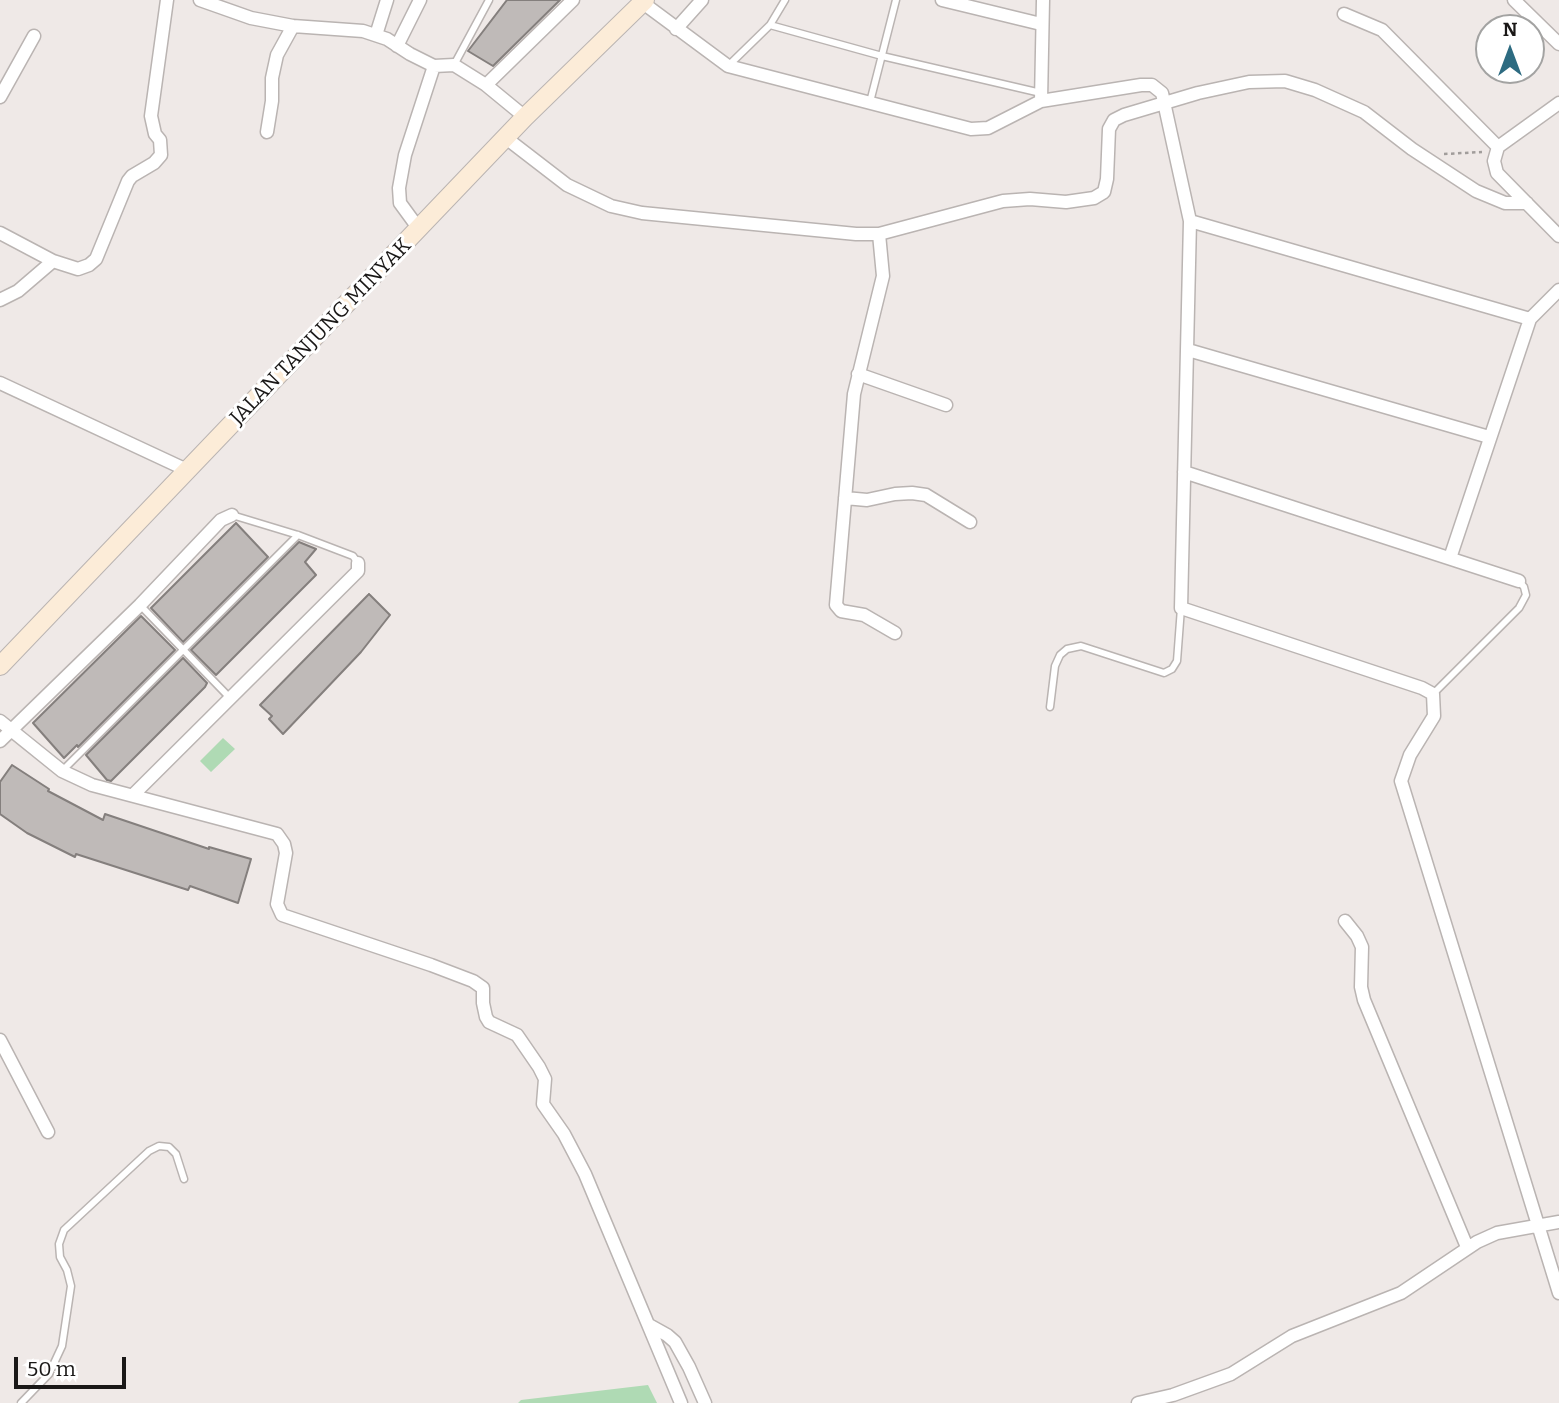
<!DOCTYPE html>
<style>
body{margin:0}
#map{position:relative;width:1559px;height:1403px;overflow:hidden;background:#efe9e7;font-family:Bitter,serif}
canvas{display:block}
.north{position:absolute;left:1475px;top:14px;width:70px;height:70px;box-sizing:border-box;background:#fff;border:2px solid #a3a3a2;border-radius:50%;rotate:0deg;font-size:19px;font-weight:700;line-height:28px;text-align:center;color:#1a1817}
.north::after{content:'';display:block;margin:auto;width:24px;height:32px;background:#2d6b81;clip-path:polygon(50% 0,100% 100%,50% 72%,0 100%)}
.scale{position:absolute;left:14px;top:1357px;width:112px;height:32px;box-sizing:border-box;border:4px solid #1a1817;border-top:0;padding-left:9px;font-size:21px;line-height:24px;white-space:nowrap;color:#1a1817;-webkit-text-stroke:5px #fff;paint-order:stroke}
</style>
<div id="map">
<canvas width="1559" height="1403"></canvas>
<div class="north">N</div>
<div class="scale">50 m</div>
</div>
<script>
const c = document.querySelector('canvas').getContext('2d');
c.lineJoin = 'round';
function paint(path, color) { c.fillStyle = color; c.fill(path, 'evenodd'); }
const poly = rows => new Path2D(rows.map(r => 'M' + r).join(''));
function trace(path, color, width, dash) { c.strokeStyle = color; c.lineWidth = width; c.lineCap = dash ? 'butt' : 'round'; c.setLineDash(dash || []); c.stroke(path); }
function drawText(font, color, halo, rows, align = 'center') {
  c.font = font + ' Bitter,serif'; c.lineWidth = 6; c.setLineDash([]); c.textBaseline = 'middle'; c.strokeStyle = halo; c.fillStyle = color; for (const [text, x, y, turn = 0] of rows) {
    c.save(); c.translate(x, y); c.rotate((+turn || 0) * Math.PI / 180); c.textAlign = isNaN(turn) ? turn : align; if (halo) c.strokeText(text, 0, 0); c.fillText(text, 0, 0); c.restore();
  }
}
const green = poly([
 [223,738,235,749,211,772,200,761],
 [648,1385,657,1403,518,1403,521,1400]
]);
const building = poly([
 [507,0,560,0,493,66,468,51,507,0],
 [236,523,268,557,183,642,151,608,236,523],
 [299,542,316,549,305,562,316,575,216,675,191,650,299,542],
 [369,594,390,615,361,652,283,734,269,719,272,716,260,705,369,594],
 [141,616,175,650,78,747,77,745,64,758,33,723,141,616],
 [183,658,207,683,205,687,111,781,107,780,86,755,183,658],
 [12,765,49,789,48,791,103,820,105,814,209,849,209,847,251,859,238,903,190,886,188,890,76,854,75,857,27,833,0,814,0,782,12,765]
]);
const path = poly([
 [1444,154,1482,152]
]);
const service = poly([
 [770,25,882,56,1041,93],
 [454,65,489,0],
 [728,66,770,25,785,0],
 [870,102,896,0],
 [232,515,298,535,353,556,358,563],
 [140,605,231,699],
 [1433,694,1519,608,1526,595,1524,587,1519,581],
 [1050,707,1055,666,1060,655,1067,649,1081,646,1164,673,1172,669,1177,661,1181,608],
 [62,771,298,535],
 [21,1403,49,1374,62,1346,71,1286,67,1270,60,1257,59,1244,64,1230,149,1151,159,1146,169,1147,176,1154,184,1179]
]);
const minor = poly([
 [200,0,251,18,293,26,363,31,387,39,410,54,434,66,454,65,486,85,525,117],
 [942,0,1041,24],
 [1514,0,1559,44],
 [643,3,728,66,971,129,988,128,1041,101,1141,85,1152,85,1162,93,1190,221,1181,608,1422,688,1433,694,1434,716,1410,755,1401,781,1559,1293],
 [1344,14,1382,30,1498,147],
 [676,29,702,0],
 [376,35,387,0],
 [397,46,420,0],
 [486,85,573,0],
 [0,97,34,36],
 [1041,101,1043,0],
 [1559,103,1498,147,1494,161,1497,173,1559,236],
 [267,132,272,101,272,78,277,55,293,26],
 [506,138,567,185,611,206,642,213,856,234,879,234,1003,201,1030,199,1066,202,1094,198,1104,192,1107,179,1109,129,1114,120,1124,115,1198,93,1249,82,1285,81,1315,90,1364,112,1412,149,1476,191,1505,203,1527,203],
 [1190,221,1530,319],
 [419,229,400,203,399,188,405,155,434,66],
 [0,233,53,261,78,269,89,265,96,259,128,181,132,176,154,163,161,155,160,140,155,134,151,116,167,0],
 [879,234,883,276,854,394,836,605,841,611,864,615,895,633],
 [0,300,18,291,53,261],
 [1188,350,1489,437],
 [858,374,946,405],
 [0,383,189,471],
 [1184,472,1519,581],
 [845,498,867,500,895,494,912,493,926,495,970,522],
 [1450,558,1530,319,1559,290],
 [0,721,62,771,92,785,277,834,284,844,286,853,277,904,282,915,431,965,473,981,483,988,483,1003,486,1017,489,1022,517,1035,539,1067,545,1079,543,1104,564,1134,585,1174,681,1403],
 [0,741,140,605,221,520,232,515],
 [133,795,358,571,358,563],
 [1345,921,1357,936,1362,947,1361,987,1364,1000,1467,1247],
 [0,1040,48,1132],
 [649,1325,667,1335,675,1342,689,1367,705,1403],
 [1138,1403,1173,1395,1231,1374,1292,1336,1401,1293,1477,1242,1497,1233,1559,1222]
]);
const secondary = poly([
 [0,666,525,117,645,0]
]);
const streetNames = [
 ["JALAN TANJUNG MINYAK",321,332,-46]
];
paint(green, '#afdab4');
paint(building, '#bfbab8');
trace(building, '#847f7d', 2);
trace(service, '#bab4b2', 9);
trace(minor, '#bab4b2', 15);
trace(secondary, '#bab4b2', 20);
trace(path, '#a19d9b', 2.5, [3.5, 3.5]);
trace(service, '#fff', 6);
trace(minor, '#fff', 12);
trace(secondary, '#fcecd8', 18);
drawText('21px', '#1a1817', '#fff', streetNames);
</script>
